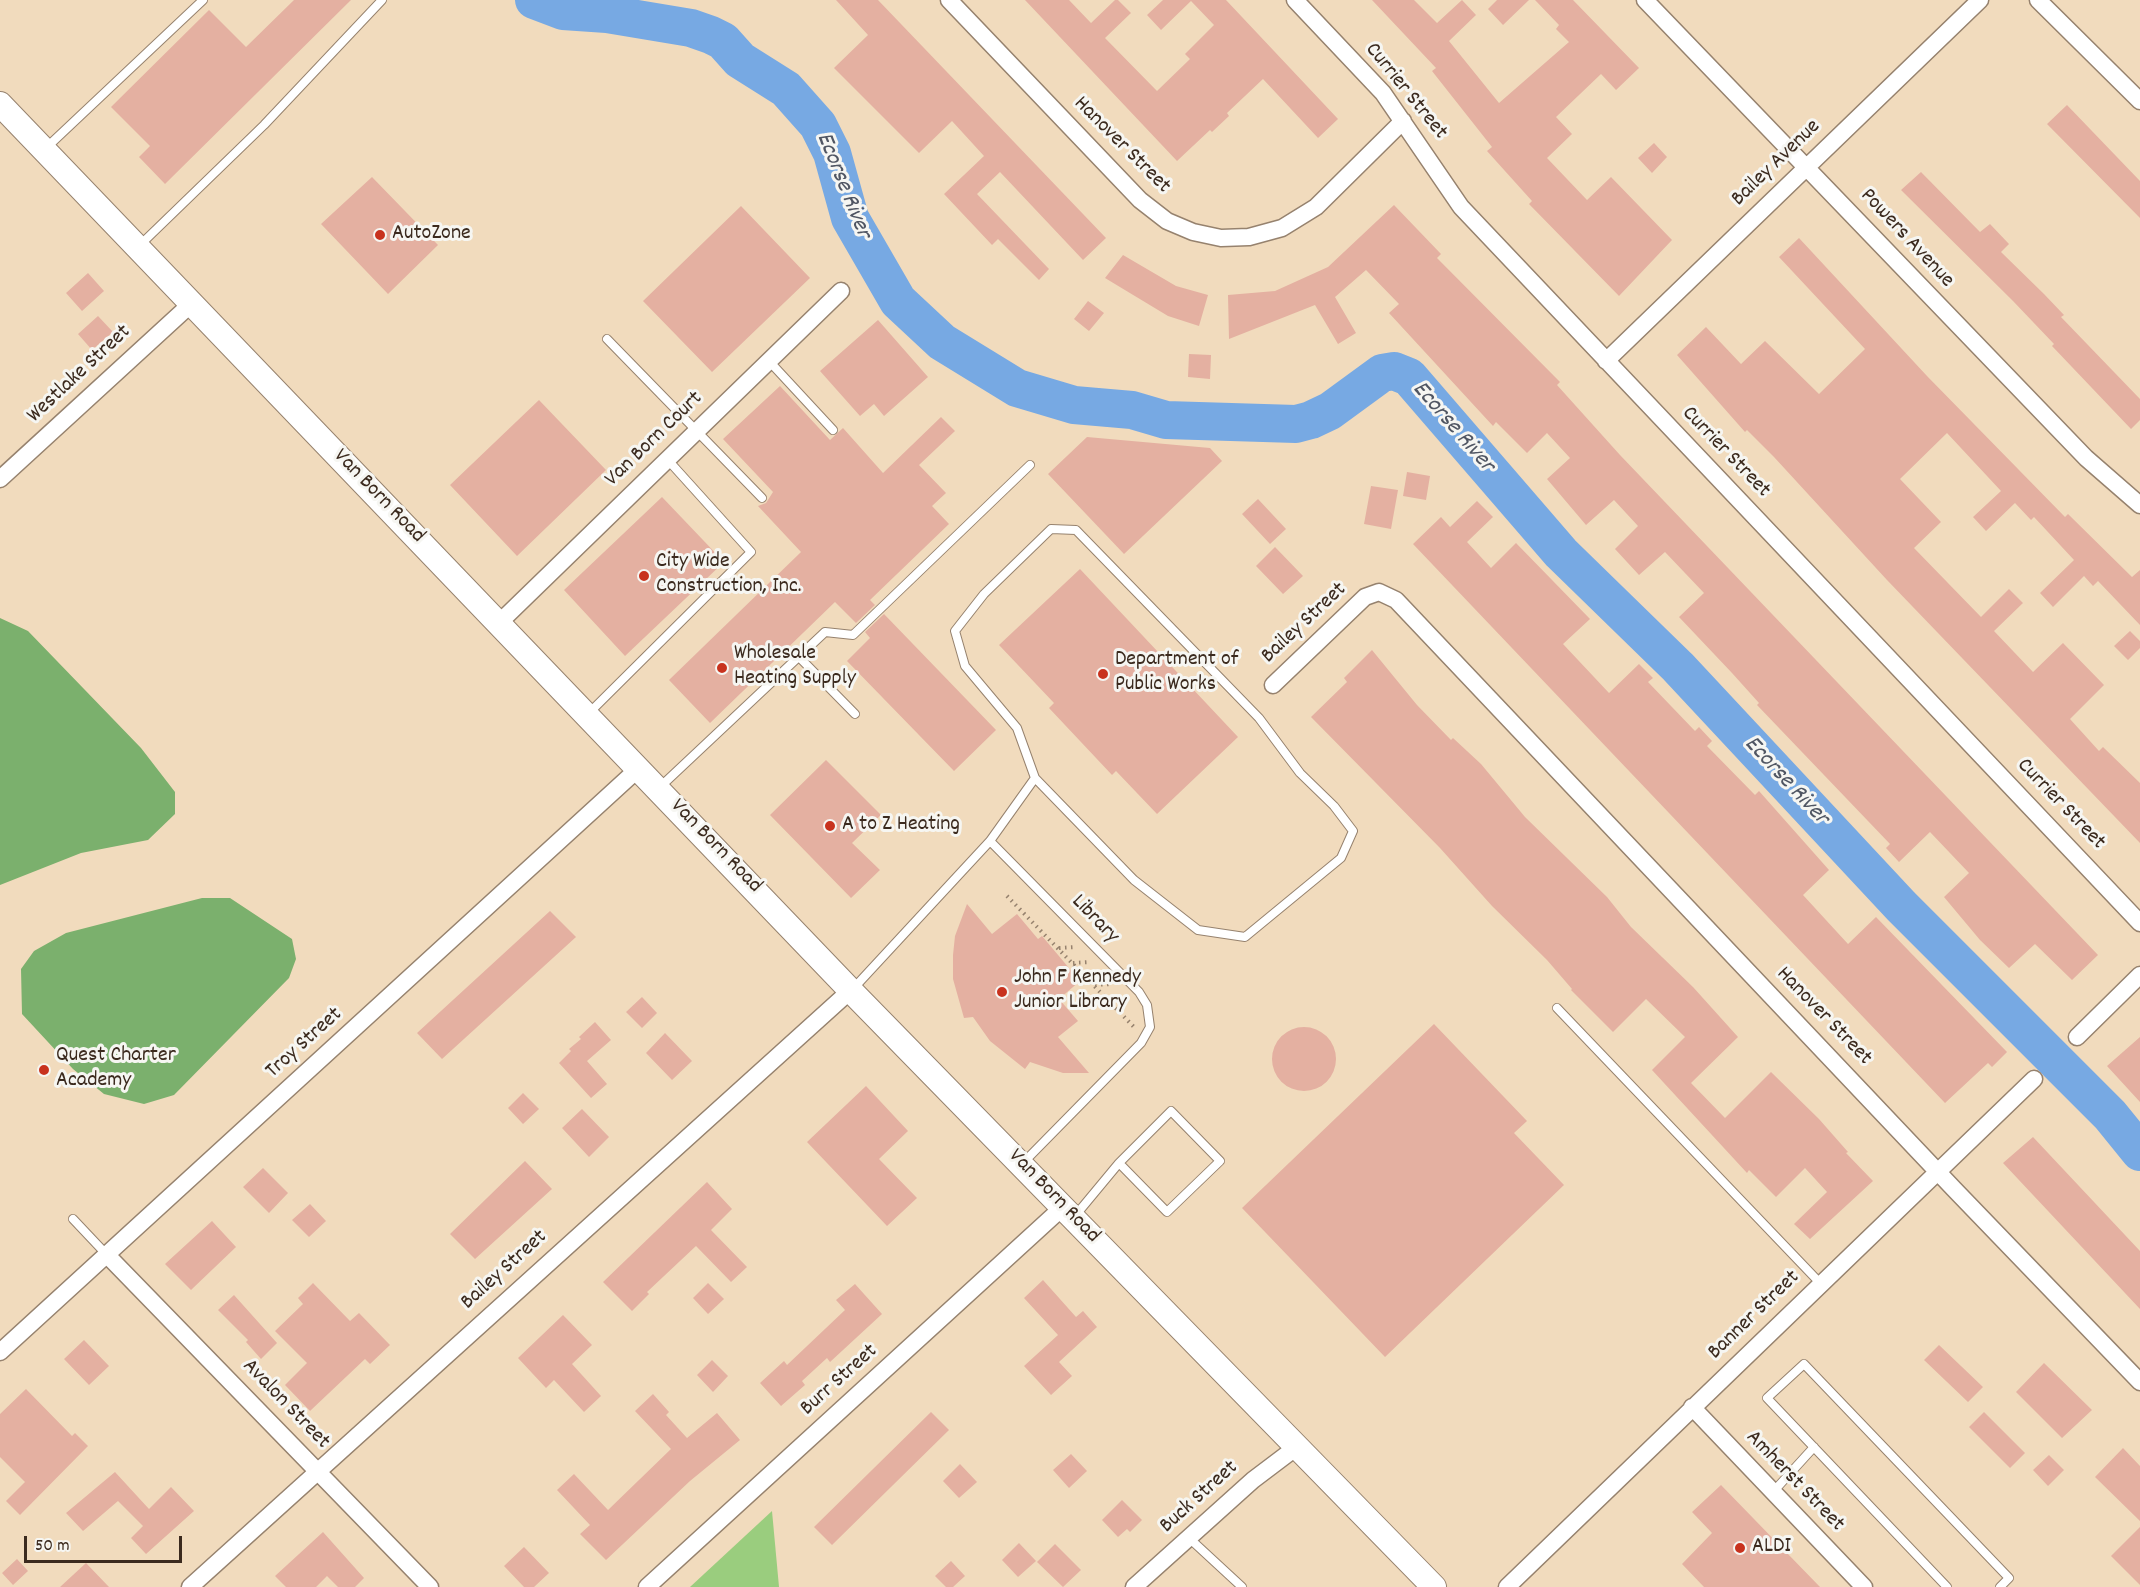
<!DOCTYPE html>
<style>
body{margin:0}
#map{position:relative;width:2140px;height:1587px;overflow:hidden;background:#f1dbbd;font-family:Dekko,sans-serif}
canvas{display:block}
.scale{position:absolute;left:24px;top:1536px;width:158px;height:27px;box-sizing:border-box;border:3px solid #3b2a1e;border-top:0;padding-left:8px;font-size:18px;line-height:21px;white-space:nowrap;color:#3b2a1e;-webkit-text-stroke:4px #f6f6f2;paint-order:stroke}
</style>
<div id="map">
<canvas width="2140" height="1587"></canvas>
<div class="scale">50 m</div>
</div>
<script>
const c = document.querySelector('canvas').getContext('2d');
c.lineJoin = 'round';
function paint(path, color) { c.fillStyle = color; c.fill(path, 'evenodd'); }
const poly = rows => new Path2D(rows.map(r => 'M' + r).join(''));
function trace(path, color, width, dash) { c.strokeStyle = color; c.lineWidth = width; c.lineCap = dash ? 'butt' : 'round'; c.setLineDash(dash || []); c.stroke(path); }
function drawText(font, color, halo, rows, align = 'center') {
  c.font = font + ' Dekko,sans-serif'; c.lineWidth = 6; c.setLineDash([]); c.textBaseline = 'middle'; c.strokeStyle = halo; c.fillStyle = color; for (const [text, x, y, turn = 0] of rows) {
    c.save(); c.translate(x, y); c.rotate((+turn || 0) * Math.PI / 180); c.textAlign = isNaN(turn) ? turn : align; if (halo) c.strokeText(text, 0, 0); c.fillText(text, 0, 0); c.restore();
  }
}
const green = poly([
 [772,1511,779,1587,690,1587]
]);
const forest = poly([
 [0,618,28,631,141,748,175,792,175,814,148,840,81,853,0,885],
 [202,898,230,898,292,939,296,959,289,978,174,1095,144,1104,104,1094,73,1069,22,1014,21,969,34,951,66,933]
]);
const river = poly([
 [534,0,563,11,607,14,691,28,711,35,723,41,740,60,786,89,818,125,832,153,850,218,898,301,942,342,1017,388,1074,405,1132,410,1166,420,1296,424,1311,420,1330,411,1382,373,1394,371,1409,377,1561,553,1678,667,1901,906,2110,1115,2140,1152]
]);
const building = poly([
 [294,0,351,0,165,184,139,157,150,146,111,107,209,10,246,47],
 [836,0,878,0,1106,238,1083,260,1000,172,977,194,1049,269,1039,280,998,239,992,245,944,194,984,156,952,121,919,153,834,68,868,35],
 [1025,0,1069,0,1091,23,1115,0,1118,0,1131,13,1105,38,1157,91,1190,59,1185,54,1214,25,1191,1,1161,30,1147,15,1163,0,1226,0,1338,119,1318,138,1263,79,1227,113,1229,116,1212,132,1210,130,1177,161],
 [1372,0,1414,0,1437,23,1462,0,1476,15,1449,41,1499,103,1569,42,1556,29,1559,25,1535,0,1573,0,1639,68,1616,90,1601,74,1556,117,1572,134,1547,158,1587,200,1611,177,1672,240,1619,296,1529,204,1532,201,1487,151,1492,147,1432,71,1436,68],
 [1497,0,1529,0,1503,25,1488,9],
 [2067,105,2140,181,2140,218,2047,124],
 [1654,143,1667,157,1652,173,1638,158],
 [1921,172,1980,232,1990,224,2009,244,2001,252,2044,294,2064,315,2061,317,2140,399,2140,420,2131,429,2052,346,2054,344,2013,301,1901,190],
 [372,177,438,245,388,294,321,224],
 [1394,205,1441,254,1437,258,1560,382,1557,385,1620,455,2098,955,2072,980,2035,944,2009,968,1980,940,1944,897,1969,873,1930,832,1899,862,1886,848,1890,844,1757,705,1759,703,1732,673,1679,617,1704,593,1665,552,1639,575,1615,549,1638,526,1614,500,1586,525,1547,479,1570,458,1547,433,1527,453,1496,422,1493,426,1389,313,1399,304,1366,270,1335,297,1356,333,1338,344,1315,305,1229,339,1228,295,1275,291,1328,267],
 [741,206,810,278,712,372,643,301],
 [1799,238,1927,376,2065,517,2068,514,2132,577,2140,570,2140,625,2098,581,2093,586,2084,576,2053,607,2040,593,2074,560,2034,517,2031,520,2015,503,1986,531,1973,517,2001,491,1947,433,1900,479,1941,522,1914,548,1981,617,2009,589,2023,603,1994,631,2033,672,2063,643,2104,685,2070,719,2099,751,2103,747,2140,783,2140,843,1887,580,1774,457,1747,430,1745,432,1677,355,1706,327,1741,364,1765,341,1819,394,1865,349,1779,257],
 [1123,255,1176,286,1208,295,1199,326,1168,316,1105,278],
 [88,273,104,291,82,311,66,293],
 [1088,301,1104,313,1089,331,1074,319],
 [98,316,113,332,92,350,78,334],
 [878,320,928,377,884,416,874,404,860,416,820,371],
 [1189,354,1211,355,1210,379,1188,377],
 [780,386,830,440,843,428,883,473,941,417,955,431,919,465,946,493,932,506,949,524,870,600,875,605,856,623,835,602,710,723,669,680,801,552,758,506,766,503,773,492,723,439],
 [539,400,606,470,517,556,450,485],
 [1087,437,1210,448,1222,461,1124,554,1048,474],
 [1407,472,1430,476,1426,500,1403,496],
 [1371,486,1398,490,1391,529,1364,524],
 [662,497,724,562,625,656,564,590],
 [1258,499,1286,529,1270,544,1242,514],
 [1477,501,1493,517,1467,542,1491,568,1516,543,1590,619,1563,644,1609,693,1639,664,1653,678,1648,682,1695,731,1699,727,1712,741,1707,746,1755,795,1759,791,1829,870,1803,895,1848,944,1876,917,2007,1052,1992,1067,1988,1063,1945,1103,1413,544,1441,517,1450,527],
 [1275,547,1303,576,1283,594,1256,566],
 [1080,569,1238,737,1157,814,1116,771,1112,775,1049,708,1054,703,999,645],
 [884,614,996,730,954,771,847,661,870,638,865,632],
 [2130,631,2140,641,2140,648,2128,660,2114,646],
 [1372,650,1417,705,1451,740,1453,738,1481,764,1525,817,1607,897,1631,927,1693,987,1738,1037,1691,1083,1725,1118,1771,1072,1819,1119,1848,1152,1846,1153,1873,1181,1810,1239,1794,1224,1827,1192,1805,1168,1776,1197,1749,1170,1747,1173,1652,1070,1685,1037,1646,999,1613,1032,1571,990,1572,989,1547,960,1492,906,1440,848,1311,717,1347,682,1344,678],
 [826,760,881,815,852,843,880,870,851,898,770,815],
 [967,904,992,934,1017,914,1038,939,1042,936,1080,981,1059,999,1078,1021,1058,1037,1089,1073,1063,1073,1030,1062,1025,1069,990,1041,973,1017,964,1018,953,979,953,955,955,936],
 [550,911,576,937,442,1059,417,1033],
 [642,997,657,1013,642,1028,626,1012],
 [595,1022,611,1040,587,1061,607,1084,591,1098,559,1063,571,1051,569,1049,581,1039,579,1037],
 [1434,1024,1527,1121,1514,1133,1564,1185,1385,1357,1242,1208],
 '1272 1059a32 32 0 1 1 64 0a32 32 0 1 1-64 0Z',
 [665,1033,692,1061,672,1080,646,1053],
 [2140,1037,2140,1102,2107,1066],
 [866,1086,908,1131,879,1159,917,1198,887,1226,807,1142],
 [523,1093,539,1109,523,1124,508,1108],
 [582,1109,609,1137,589,1157,562,1128],
 [2033,1137,2140,1251,2140,1309,2003,1163],
 [525,1161,552,1189,475,1259,450,1234],
 [263,1168,288,1193,269,1213,243,1187],
 [707,1182,732,1209,711,1230,747,1267,731,1282,696,1246,647,1292,649,1294,632,1311,603,1282],
 [310,1204,326,1221,309,1237,292,1220],
 [212,1221,236,1247,191,1290,165,1264],
 [1043,1280,1076,1317,1083,1311,1097,1327,1059,1362,1072,1376,1051,1395,1024,1366,1058,1335,1024,1298],
 [313,1283,350,1321,359,1313,390,1345,370,1364,365,1359,310,1411,285,1385,307,1363,275,1331,303,1304,298,1298],
 [708,1283,724,1299,708,1314,693,1298],
 [855,1284,882,1314,830,1362,827,1358,802,1381,805,1385,781,1406,760,1383,784,1361,787,1365,845,1310,836,1300],
 [234,1295,277,1343,261,1359,246,1342,248,1340,218,1310],
 [563,1315,592,1345,572,1364,601,1396,584,1412,554,1380,546,1388,518,1358],
 [84,1340,109,1366,89,1385,64,1359],
 [1939,1345,1983,1387,1968,1402,1924,1360],
 [712,1360,728,1376,713,1392,697,1375],
 [2044,1363,2092,1410,2062,1438,2016,1392],
 [26,1389,72,1436,75,1433,88,1446,20,1515,6,1501,25,1482,0,1457,0,1414],
 [653,1394,669,1412,666,1415,687,1438,717,1413,740,1440,690,1481,606,1560,580,1534,590,1525,557,1490,574,1474,608,1510,671,1449,635,1411],
 [931,1412,949,1430,832,1545,814,1527],
 [1984,1412,2025,1453,2010,1468,1969,1427],
 [2123,1448,2140,1466,2140,1521,2095,1477],
 [1071,1454,1087,1471,1069,1488,1053,1470],
 [2049,1455,2064,1470,2048,1486,2033,1470],
 [960,1464,977,1482,959,1498,943,1481],
 [115,1472,149,1509,171,1487,194,1511,146,1554,131,1538,143,1526,118,1501,83,1531,66,1513],
 [1721,1485,1820,1587,1704,1587,1682,1564,1712,1533,1692,1512],
 [1122,1500,1142,1520,1130,1532,1127,1529,1118,1537,1102,1520],
 [2140,1527,2140,1585,2111,1556],
 [323,1532,364,1578,355,1587,338,1587,327,1576,316,1587,286,1587,275,1576],
 [1019,1543,1036,1561,1018,1577,1002,1560],
 [1055,1544,1081,1570,1063,1587,1037,1562],
 [524,1547,549,1573,534,1587,524,1587,504,1566],
 [17,1559,28,1571,13,1585,2,1573],
 [951,1561,965,1576,953,1587,946,1587,935,1576],
 [86,1563,109,1587,60,1587]
]);
const path = poly([
 [1007,896,1134,1027],
 [1059,948,1075,947],
 [1073,963,1089,962],
 [1095,985,1111,984]
]);
const lane = poly([
 [46,148,203,0],
 [139,246,264,125,382,0],
 [607,339,762,498],
 [769,361,833,430],
 [798,656,855,714],
 [589,713,751,552,667,459],
 [659,788,825,632,853,635,1030,465],
 [990,841,1139,992,1147,1005,1150,1027,1141,1043,1022,1164],
 [852,990,990,841,1035,778,1017,728,965,666,955,631,984,594,1051,529,1076,530,1259,718,1300,773,1334,806,1353,831,1341,858,1245,937,1198,930,1134,880,1035,778],
 [1557,1008,1821,1284],
 [1075,1216,1119,1163,1171,1111,1220,1161,1167,1212,1119,1163],
 [73,1219,107,1255],
 [1773,1492,1814,1447],
 [1189,1538,1242,1587],
 [1947,1587,1767,1398,1804,1364,2009,1578,2000,1587]
]);
const street = poly([
 [949,0,1140,200,1167,221,1193,232,1221,238,1249,237,1282,228,1316,207,1403,121],
 [1295,0,1383,93,1461,207,2140,923],
 [1645,0,2086,458,2140,505],
 [2038,0,2140,101],
 [1606,361,1980,0],
 [0,479,191,304],
 [500,622,841,291],
 [1273,685,1365,597,1379,592,1396,600,1954,1189,2140,1382],
 [2077,1037,2140,975],
 [107,1255,430,1587],
 [0,1352,639,768],
 [1692,1407,1864,1587],
 [190,1587,851,990],
 [647,1587,1063,1207],
 [1134,1587,1253,1480,1298,1446],
 [1507,1587,2034,1079]
]);
const secondary = poly([
 [0,104,854,994,1434,1587]
]);
const markers = [
 [380,235,6,"#c8321e"],
 [644,576,6,"#c8321e"],
 [722,668,6,"#c8321e"],
 [1103,674,6,"#c8321e"],
 [830,826,6,"#c8321e"],
 [1002,992,6,"#c8321e"],
 [44,1070,6,"#c8321e"],
 [1740,1548,6,"#c8321e"]
];
const streetNames = [
 ["Currier Street",1405,92,51],
 ["Hanover Street",1121,146,45],
 ["Bailey Avenue",1777,164,-44],
 ["Powers Avenue",1906,239,47],
 ["Westlake Street",80,375,-43],
 ["Van Born Court",655,440,-44],
 ["Currier Street",1725,453,46],
 ["Van Born Road",378,497,46],
 ["Bailey Street",1305,624,-43],
 ["Currier Street",2060,805,46],
 ["Van Born Road",715,847,46],
 ["Library",1094,920,46],
 ["Hanover Street",1823,1017,46],
 ["Troy Street",305,1044,-42],
 ["Van Born Road",1053,1197,46],
 ["Bailey Street",505,1271,-42],
 ["Banner Street",1755,1316,-44],
 ["Burr Street",840,1381,-42],
 ["Avalon Street",285,1405,46],
 ["Amherst Street",1794,1482,46],
 ["Buck Street",1200,1498,-42]
];
const poiNames = [
 ["AutoZone",392,235],
 ["City Wide",656,563],
 ["Construction, Inc.",656,588],
 ["Wholesale",734,655],
 ["Heating Supply",734,680],
 ["Department of",1115,661],
 ["Public Works",1115,686],
 ["A to Z Heating",842,826],
 ["John F Kennedy",1014,979],
 ["Junior Library",1014,1004],
 ["Quest Charter",56,1057],
 ["Academy",56,1082],
 ["ALDI",1752,1548]
];
const waterNames = [
 ["Ecorse River",842,186,68],
 ["Ecorse River",1452,428,49],
 ["Ecorse River",1785,782,47]
];
paint(green, '#9acd7e');
paint(forest, '#7bb06d');
trace(river, '#77a9e3', 38);
paint(building, '#e4b0a1');
trace(lane, '#96826e', 10);
trace(street, '#96826e', 19);
trace(secondary, '#96826e', 26);
trace(path, '#96826e', 4, [1.5, 4.5]);
trace(lane, '#fff', 8);
trace(street, '#fff', 16);
trace(secondary, '#fff', 24);
for (const [x, y, r, color] of markers) { const dot = new Path2D(); dot.arc(x, y, r, 0, 2 * Math.PI); c.fillStyle = color; c.fill(dot); trace(dot, '#f6f6f2', 2); }
drawText('22px', '#3b2a1e', '#f6f6f2', streetNames);
drawText('22px', '#3b2a1e', '#f6f6f2', poiNames, 'left');
drawText('italic 24px', '#505663', '#f6f6f2', waterNames);
</script>
